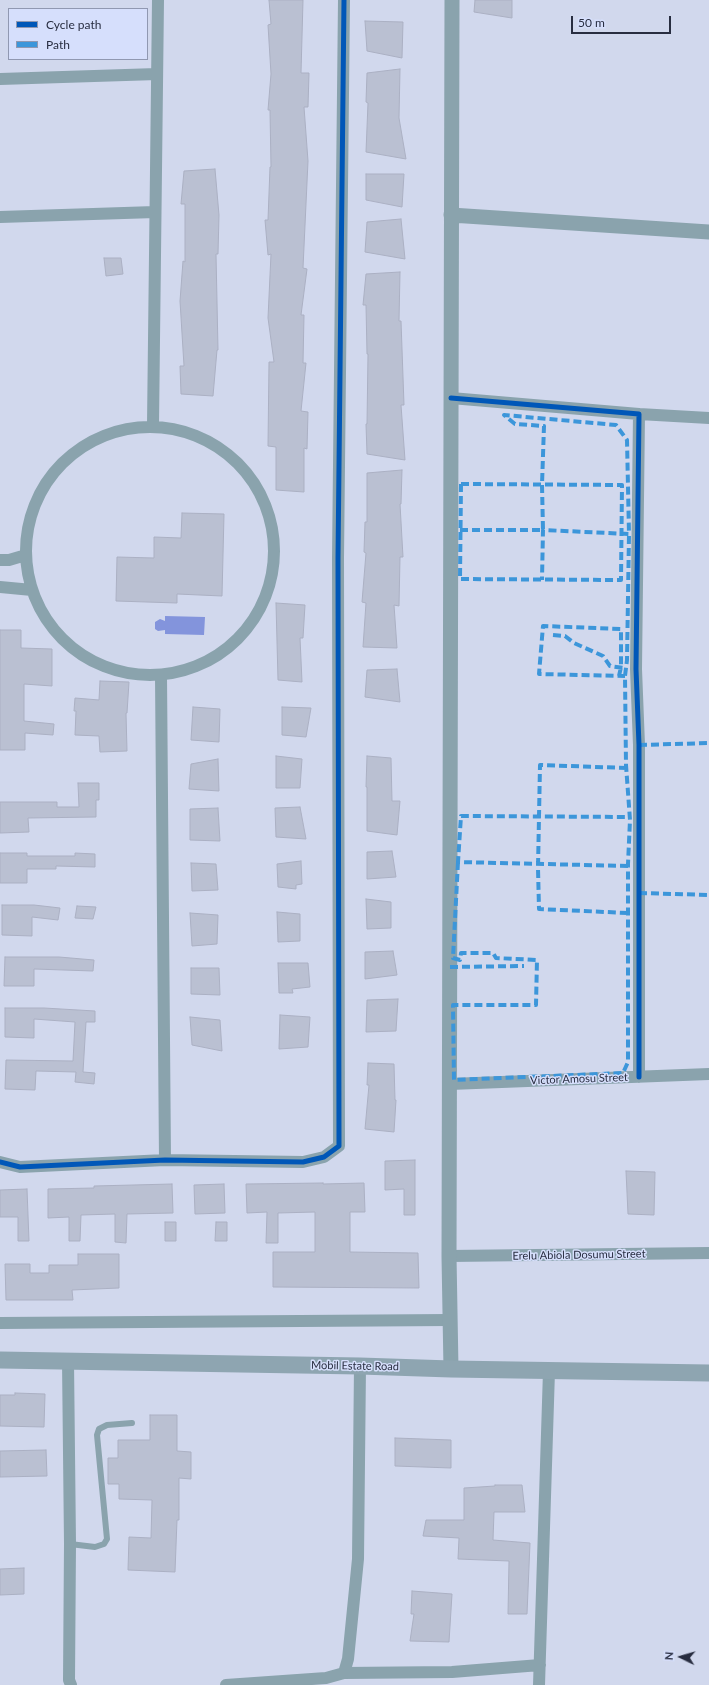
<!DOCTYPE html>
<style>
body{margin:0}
#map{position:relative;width:709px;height:1685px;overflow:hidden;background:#d1d8ed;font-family:Lato,sans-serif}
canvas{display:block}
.legend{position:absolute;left:8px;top:8px;width:140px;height:52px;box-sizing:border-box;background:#d6dffc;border:1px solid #9098b1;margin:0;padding:5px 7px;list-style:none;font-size:12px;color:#282d40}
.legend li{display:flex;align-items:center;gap:8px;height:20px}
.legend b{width:20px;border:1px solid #9098b1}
.north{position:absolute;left:661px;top:1637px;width:40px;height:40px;-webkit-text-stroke:3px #d6dffc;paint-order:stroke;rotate:275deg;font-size:11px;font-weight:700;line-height:16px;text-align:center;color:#282d40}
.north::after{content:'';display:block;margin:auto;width:14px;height:18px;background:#282d40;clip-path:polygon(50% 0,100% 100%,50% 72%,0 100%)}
.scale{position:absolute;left:571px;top:16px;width:100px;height:18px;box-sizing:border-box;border:2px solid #282d40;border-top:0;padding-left:5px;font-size:12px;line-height:14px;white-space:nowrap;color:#282d40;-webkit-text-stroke:3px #d6dffc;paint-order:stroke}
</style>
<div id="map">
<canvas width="709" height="1685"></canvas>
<ul class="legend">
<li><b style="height:5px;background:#0057b8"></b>Cycle path</li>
<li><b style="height:5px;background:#3c96da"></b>Path</li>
</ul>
<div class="north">N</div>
<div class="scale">50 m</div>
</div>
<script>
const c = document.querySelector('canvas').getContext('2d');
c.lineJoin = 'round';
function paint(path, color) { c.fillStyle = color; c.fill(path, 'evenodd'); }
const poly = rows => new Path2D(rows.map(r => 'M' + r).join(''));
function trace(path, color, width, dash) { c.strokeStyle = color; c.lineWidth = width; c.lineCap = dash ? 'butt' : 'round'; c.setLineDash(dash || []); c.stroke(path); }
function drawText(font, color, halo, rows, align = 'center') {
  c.font = font + ' Lato,sans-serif'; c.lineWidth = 3; c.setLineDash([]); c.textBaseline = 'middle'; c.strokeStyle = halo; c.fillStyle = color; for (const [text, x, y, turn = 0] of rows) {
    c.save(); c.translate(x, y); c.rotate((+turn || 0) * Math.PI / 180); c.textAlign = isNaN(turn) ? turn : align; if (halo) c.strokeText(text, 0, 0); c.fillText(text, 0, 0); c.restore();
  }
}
const water = poly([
 [165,616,205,617,204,635,165,634,165,630,158,631,155,629,155,622,160,619,165,621]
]);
const building = poly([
 [269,0,303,0,301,73,309,73,308,107,304,107,308,161,303,268,307,269,301,315,304,315,303,363,306,363,301,411,308,412,307,449,304,448,304,492,276,490,276,447,268,446,269,362,274,362,268,318,271,254,268,255,265,220,268,220,270,167,271,167,270,110,268,110,271,74,268,25,271,24,269,0],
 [475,0,512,0,512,18,474,12,475,0],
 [365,21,403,22,402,58,367,51,365,21],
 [400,69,399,118,406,159,366,152,368,103,366,102,367,73,400,69],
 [215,169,219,215,218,254,216,254,218,350,217,350,213,396,181,394,180,366,184,366,180,301,183,261,185,262,185,204,181,204,184,171,215,169],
 [366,174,404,174,402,207,366,200,366,174],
 [401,219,405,259,365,252,367,222,401,219],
 [104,258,121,258,123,274,106,276,104,258],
 [400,272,399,321,401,321,404,405,401,405,405,460,367,454,366,424,367,424,368,354,367,354,366,305,363,305,366,274,400,272],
 [402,470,401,504,400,504,403,557,400,557,399,606,394,605,397,648,363,647,366,603,362,602,366,553,364,552,365,522,367,522,367,473,402,470],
 [182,513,224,514,222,596,177,594,177,603,116,601,117,557,154,558,154,537,181,538,182,513],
 [276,603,305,605,303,638,300,638,302,682,278,680,276,603],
 [0,630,21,630,21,648,52,649,52,686,24,684,24,721,54,724,53,735,25,733,25,750,0,750,0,630],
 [397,669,400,702,365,697,367,670,397,669],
 [100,681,129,682,127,713,126,713,127,751,100,752,99,736,75,735,76,711,74,711,75,698,99,700,100,681],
 [193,707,220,709,219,742,191,740,193,707],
 [282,707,311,708,306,737,282,735,282,707],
 [276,756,302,759,300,788,276,788,276,756],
 [367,756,391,758,392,801,400,801,397,835,367,831,367,787,366,787,367,756],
 [218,759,219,791,189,789,191,764,218,759],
 [78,783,99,783,99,800,96,800,96,817,28,818,29,832,0,833,0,802,57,802,57,807,79,807,78,783],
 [300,807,306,839,276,837,275,808,300,807],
 [218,808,220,841,190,840,190,809,218,808],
 [392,851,396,877,367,879,367,852,392,851],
 [0,853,27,853,27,856,75,856,75,853,95,854,95,867,56,866,56,869,27,869,27,883,0,883,0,853],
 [301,861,302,884,296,885,296,889,278,887,277,864,301,861],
 [191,863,216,864,218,890,192,891,191,863],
 [366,899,391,902,391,928,367,929,366,899],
 [2,905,34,905,60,908,58,920,32,917,32,936,2,935,2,905],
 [77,906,96,907,93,919,75,918,77,906],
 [277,912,300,914,300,941,278,942,277,912],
 [190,913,218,915,217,944,192,946,190,913],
 [393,951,397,975,365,979,365,952,393,951],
 [5,957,59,957,94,960,93,971,34,969,34,986,4,986,5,957],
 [278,963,308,963,310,987,292,989,293,993,279,993,278,963],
 [191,968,219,968,220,995,191,994,191,968],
 [398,999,396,1031,366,1032,367,1000,398,999],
 [5,1008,44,1008,95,1011,95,1022,86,1022,83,1072,95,1073,94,1084,75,1082,76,1072,36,1071,35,1090,5,1089,6,1060,73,1061,75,1022,34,1019,34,1038,5,1037,5,1008],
 [280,1015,310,1017,308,1047,279,1049,280,1015],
 [190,1017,220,1020,222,1051,192,1045,190,1017],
 [368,1063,394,1064,395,1100,396,1100,394,1132,365,1129,369,1085,367,1085,368,1063],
 [415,1160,415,1215,404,1215,404,1189,385,1190,385,1161,415,1160],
 [626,1171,655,1172,654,1215,628,1214,626,1171],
 [323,1183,323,1184,364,1183,365,1212,350,1212,350,1252,418,1253,419,1288,273,1287,273,1252,315,1252,315,1212,278,1213,278,1243,266,1243,267,1212,247,1213,246,1184,323,1183],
 [172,1184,173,1213,127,1214,126,1243,115,1242,115,1214,81,1215,80,1241,69,1241,69,1217,48,1218,48,1189,94,1188,94,1186,172,1184],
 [224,1184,225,1213,195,1214,194,1185,224,1184],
 [27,1189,29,1241,18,1241,18,1217,0,1217,0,1190,27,1189],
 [165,1222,176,1222,176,1241,165,1241,165,1222],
 [216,1222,227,1222,227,1241,215,1241,216,1222],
 [78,1254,119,1254,119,1288,72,1290,73,1300,6,1300,5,1264,30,1264,30,1273,49,1273,49,1265,78,1265,78,1254],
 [15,1393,45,1394,44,1427,0,1426,0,1395,15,1395,15,1393],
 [150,1415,177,1415,177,1451,191,1452,191,1479,179,1478,179,1520,177,1520,175,1572,128,1570,129,1537,151,1538,152,1500,119,1499,119,1484,108,1484,108,1458,118,1458,118,1440,150,1440,150,1415],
 [395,1438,451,1440,451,1468,395,1466,395,1438],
 [46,1450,47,1476,0,1477,0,1451,46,1450],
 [495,1485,522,1485,525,1512,494,1512,493,1540,530,1543,527,1614,508,1614,509,1561,458,1559,459,1538,423,1536,426,1520,464,1520,464,1488,495,1486,495,1485],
 [24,1568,24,1594,0,1595,0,1569,24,1568],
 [412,1591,452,1594,449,1642,410,1641,414,1614,411,1614,412,1591]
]);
const service = poly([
 [70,1544,95,1547,104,1544,107,1539,97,1435,99,1429,107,1425,132,1423]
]);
const minor = poly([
 [0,79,157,74],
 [0,217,155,212],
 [451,398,639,414,636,669,639,745,639,1077],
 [639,414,709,418],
 [153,425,158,0],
 '26 551a124 124 0 1 1 248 0a124 124 0 1 1-248 0Z',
 [0,560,9,560,26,555],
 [0,587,32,590],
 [161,676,165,1160],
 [450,1084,709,1074],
 [0,1162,20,1167,165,1160,303,1162,324,1157,339,1146,338,558,344,0],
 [449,1256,709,1253],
 [0,1323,450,1320],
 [68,1361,70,1544,69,1680,71,1685],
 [344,1673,348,1659,358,1559,360,1366],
 [226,1685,326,1678,344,1673,452,1672,540,1665],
 [539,1685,549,1371]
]);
const tertiary = poly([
 [451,215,709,232],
 [451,1369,449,1256,452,0]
]);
const secondary = poly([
 [0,1360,360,1366,451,1369,709,1373]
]);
const quiet = poly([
 [461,484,622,485,621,580,460,579,461,484],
 [460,530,543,530,542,485,544,426,515,424,504,415,616,425,627,440,629,534,543,530,542,580],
 [553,635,565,636,574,643,603,656,610,666,624,668],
 [619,676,621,667,621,629,543,626,539,674,625,676],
 [639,745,709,743],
 [627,768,540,765,538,868,539,909,628,913],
 [458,862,453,958,460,960,461,953,493,953,496,958,537,960,536,1005,453,1005,454,1080,623,1073,628,1062,628,864,630,820,626,765,625,676,627,660,629,534],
 [628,866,458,862,461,816,629,817],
 [639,893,709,895],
 [450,967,524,966]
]);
const cycleway = poly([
 [451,398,639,414,636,669,639,745,639,1077],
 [0,1162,20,1167,165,1160,303,1162,324,1157,339,1146,338,558,344,0]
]);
const streetNames = [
 ["Victor Amosu Street",579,1079,-2],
 ["Erelu Abiola Dosumu Street",579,1255,-1],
 ["Mobil Estate Road",355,1366,1]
];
paint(water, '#8394dc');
paint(building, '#bac0d2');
trace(building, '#abb0c3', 1);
trace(service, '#8aa3ad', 6);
trace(minor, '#8aa3ad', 12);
trace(tertiary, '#8aa3ad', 15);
trace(secondary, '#8ea5b1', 17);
trace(quiet, '#3c96da', 4, [8, 4]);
trace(cycleway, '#0057b8', 5);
drawText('11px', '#282d40', '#d6dffc', streetNames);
</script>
